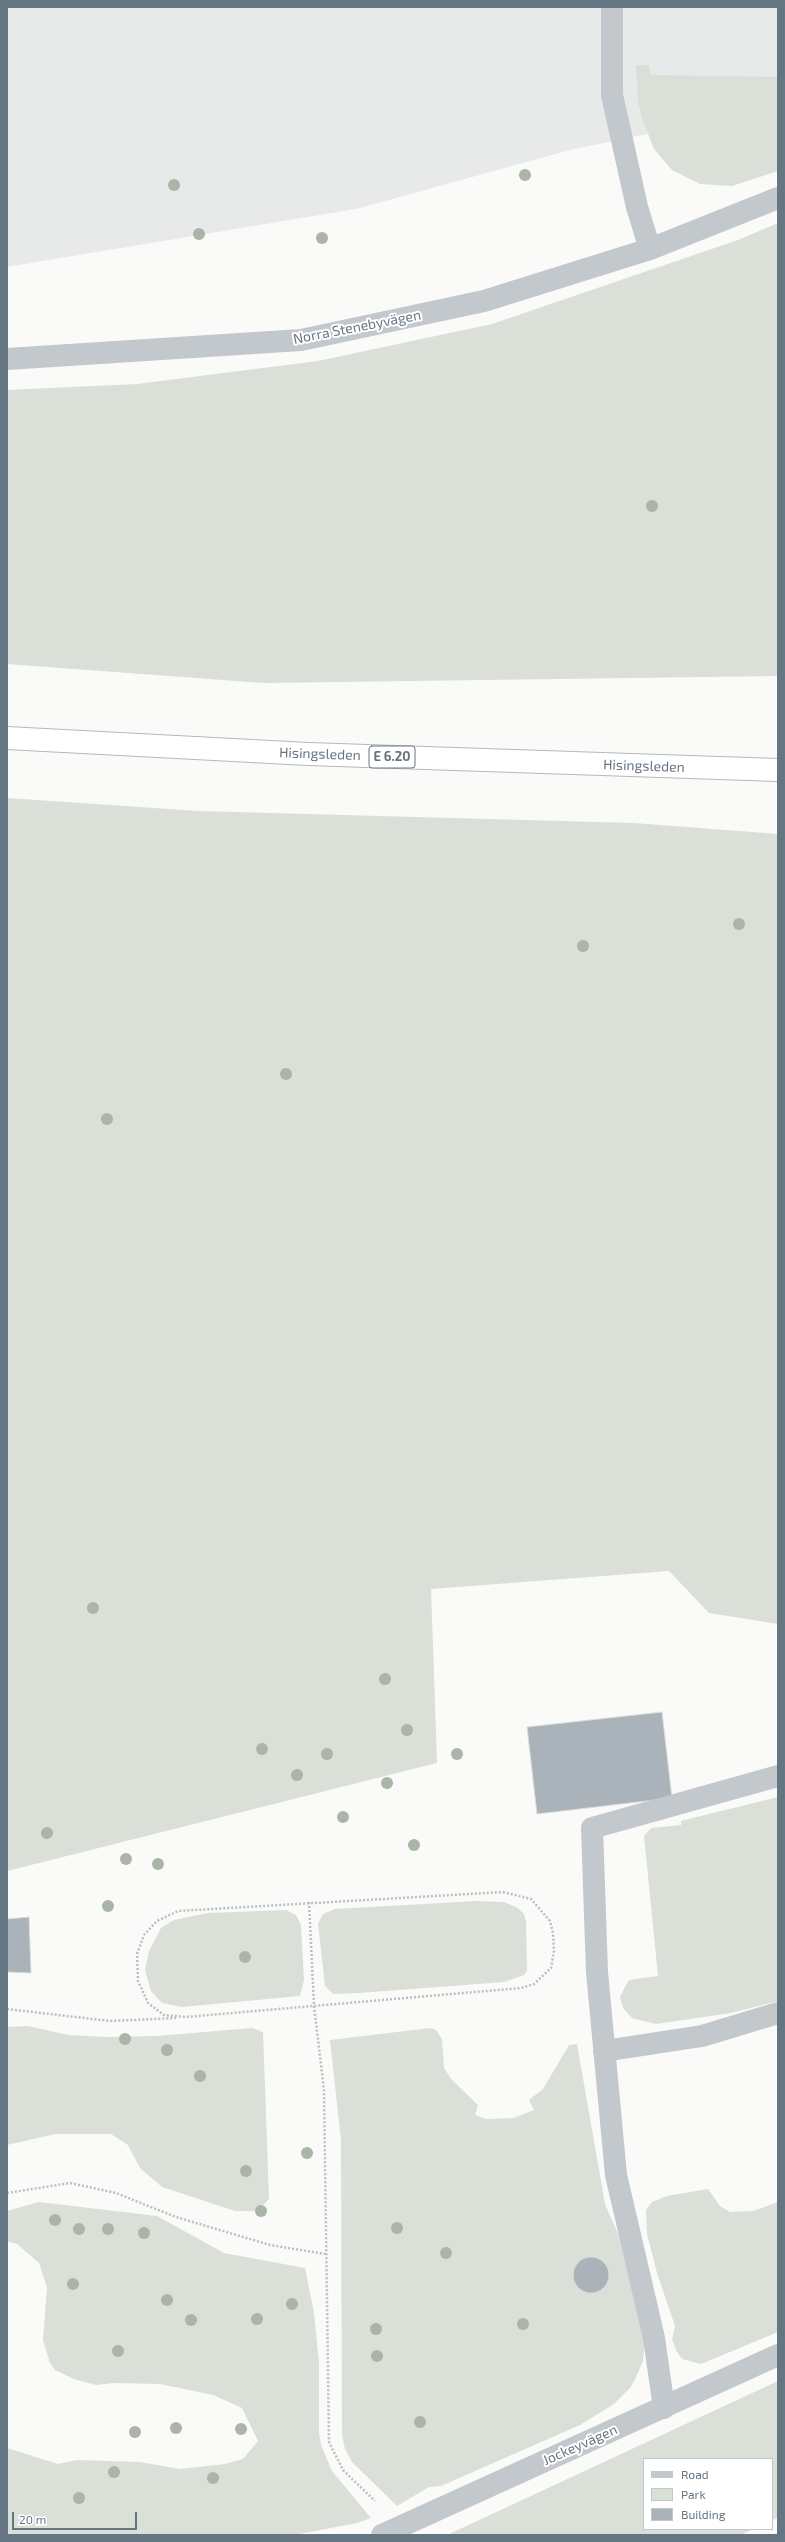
<!DOCTYPE html>
<meta charset="utf-8">
<style>
body{margin:0}
#map{position:relative;width:785px;height:2542px;overflow:hidden;background:#fafaf8;font-family:"Exo 2",sans-serif}
canvas{display:block}
.frame{position:absolute;inset:0;border:8px solid #657683;pointer-events:none}
.legend{position:absolute;left:643px;top:2458px;width:130px;height:72px;box-sizing:border-box;background:#fff;border:1px solid #c1c8cd;margin:0;padding:5px 7px;list-style:none;font-size:12px;color:#657683}
.legend li{display:flex;align-items:center;gap:8px;height:20px}
.legend b{width:20px;border:1px solid #c1c8cd}
.scale{position:absolute;left:12px;top:2512px;width:125px;height:18px;box-sizing:border-box;border:2px solid #657683;border-top:0;padding-left:5px;font-size:12px;line-height:14px;white-space:nowrap;color:#657683;-webkit-text-stroke:3px #fff;paint-order:stroke}
</style>
<div id="map">
<canvas width="785" height="2542"></canvas>
<div class="frame"></div>
<ul class="legend">
<li><b style="height:5px;background:#c3c8cc"></b>Road</li>
<li><b style="height:11px;background:#dadfd7"></b>Park</li>
<li><b style="height:11px;background:#aab3b9"></b>Building</li>
</ul>
<div class="scale">20 m</div>
</div>
<script>
const c = document.querySelector('canvas').getContext('2d');
c.lineJoin = 'round';
function paint(path, color) { c.fillStyle = color; c.fill(path, 'evenodd'); }
const poly = rows => new Path2D(rows.map(r => 'M' + r).join(''));
function trace(path, color, width, dash) { c.strokeStyle = color; c.lineWidth = width; c.lineCap = dash ? 'butt' : 'round'; c.setLineDash(dash || []); c.stroke(path); }
function drawText(font, color, halo, rows, align = 'center') {
  c.font = font + ' "Exo 2",sans-serif'; c.lineWidth = 4; c.setLineDash([]); c.textBaseline = 'middle'; c.strokeStyle = halo; c.fillStyle = color; for (const [text, x, y, turn = 0] of rows) {
    c.save(); c.translate(x, y); c.rotate((+turn || 0) * Math.PI / 180); c.textAlign = isNaN(turn) ? turn : align; if (halo) c.strokeText(text, 0, 0); c.fillText(text, 0, 0); c.restore();
  }
}
const built = poly([
 [7,7,778,7,778,131,662,131,570,150,356,209,7,267]
]);
const green = poly([
 [636,65,649,65,651,75,778,77,778,171,732,186,700,184,672,170,654,149,642,118,638,102],
 [778,223,778,676,263,683,7,664,7,390,137,384,318,361,492,324,738,240],
 [7,798,198,811,634,823,778,834,778,1624,709,1613,669,1571,431,1589,437,1763,7,1871],
 [778,1797,778,2001,731,2013,656,2024,632,2018,623,2008,620,1997,626,1985,629,1980,658,1976,644,1836,651,1828,681,1825,681,1821],
 [477,1901,504,1902,518,1908,524,1914,526,1921,527,1971,524,1975,504,1982,358,1993,333,1994,325,1986,318,1924,323,1914,335,1909],
 [286,1910,296,1915,301,1925,304,1980,300,1996,182,2007,162,2003,151,1991,145,1970,149,1951,161,1928,174,1920,208,1913],
 [28,2026,68,2035,107,2037,157,2036,252,2028,263,2032,269,2199,257,2211,235,2211,162,2187,140,2168,128,2145,111,2134,55,2134,7,2145,7,2027],
 [430,2028,436,2030,442,2039,444,2068,451,2079,478,2105,475,2115,486,2119,514,2118,534,2110,529,2100,543,2089,569,2045,577,2044,605,2204,619,2236,645,2342,643,2361,635,2379,630,2388,614,2404,580,2425,441,2486,429,2487,397,2506,352,2462,345,2449,342,2435,341,2140,330,2040],
 [708,2189,720,2206,730,2212,753,2211,778,2202,778,2332,701,2364,682,2359,676,2350,672,2339,675,2326,657,2273,647,2234,646,2210,652,2202,667,2196],
 [39,2202,157,2216,224,2253,305,2268,314,2313,319,2363,319,2432,321,2445,332,2471,371,2518,357,2523,294,2535,7,2535,7,2448,58,2464,77,2460,140,2462,180,2469,225,2464,243,2459,258,2441,242,2408,213,2395,160,2384,113,2383,96,2385,74,2379,55,2370,50,2363,43,2340,47,2288,39,2263,17,2244,7,2241,7,2211],
 [778,2381,778,2518,772,2520,772,2459,644,2459,644,2529,753,2529,740,2535,447,2535]
]);
const building = poly([
 [662,1712,672,1798,537,1814,527,1727,662,1712],
 [29,1917,31,1973,7,1972,7,1919,29,1917],
 '573 2275a18 18 0 1 1 36 0a18 18 0 1 1-36 0Z'
]);
const path = poly([
 [503,1892,531,1899,550,1921,553,1933,554,1951,551,1968,534,1984,521,1988,186,2017,164,2015,148,2003,138,1981,137,1954,144,1935,157,1921,178,1911,503,1892],
 [309,1902,314,2006,324,2090,329,2442,343,2470,375,2501],
 [7,2009,110,2021,176,2018],
 [7,2193,70,2183,116,2193,176,2217,270,2245,325,2254]
]);
const minor = poly([
 [612,7,612,95,637,207,650,249],
 [7,359,301,340,484,301,650,249,778,198],
 [604,2051,702,2036,778,2013],
 [664,2408,654,2338,616,2175,597,1972,592,1828,778,1776],
 [382,2535,778,2355]
]);
const highway = poly([
 [7,738,308,754,778,770]
]);
const trees = [
 [525,175],
 [174,185],
 [199,234],
 [322,238],
 [652,506],
 [739,924],
 [583,946],
 [286,1074],
 [107,1119],
 [93,1608],
 [385,1679],
 [407,1730],
 [262,1749],
 [327,1754],
 [457,1754],
 [297,1775],
 [387,1783],
 [343,1817],
 [47,1833],
 [414,1845],
 [126,1859],
 [158,1864],
 [108,1906],
 [245,1957],
 [125,2039],
 [167,2050],
 [200,2076],
 [307,2153],
 [246,2171],
 [261,2211],
 [55,2220],
 [397,2228],
 [79,2229],
 [108,2229],
 [144,2233],
 [446,2253],
 [73,2284],
 [167,2300],
 [292,2304],
 [257,2319],
 [191,2320],
 [523,2324],
 [376,2329],
 [118,2351],
 [377,2356],
 [420,2422],
 [176,2428],
 [241,2429],
 [135,2432],
 [114,2472],
 [213,2478],
 [79,2498]
];
const shields = [
 [392,757,46]
];
const shieldNames = [
 ["E 6.20",392,757]
];
const streetNames = [
 ["Norra Stenebyvägen",357,327,-11],
 ["Hisingsleden",320,754,2],
 ["Hisingsleden",644,766,2],
 ["Jockeyvägen",580,2445,-24]
];
paint(built, '#e8e9e9');
paint(green, '#dadfd7');
paint(building, '#aab3b9');
trace(building, '#dcdcda', 1);
trace(highway, '#b4b9bd', 24);
trace(path, '#bbbfc2', 2.5, [2, 2]);
trace(minor, '#c3c8cc', 22);
trace(highway, '#fff', 22);
c.fillStyle = '#aab4a7';
for (const [x, y] of trees) { c.beginPath(); c.arc(x, y, 6, 0, 2 * Math.PI); c.fill(); }
for (const [x, y, w] of shields) { const box = new Path2D(); box.roundRect(x - w / 2, y - 11, w, 22, 3); c.fillStyle = '#fff'; c.fill(box); trace(box, '#657683', 1); }
drawText('bold 13px', '#657683', null, shieldNames);
drawText('14px', '#657683', '#fff', streetNames);
</script>
